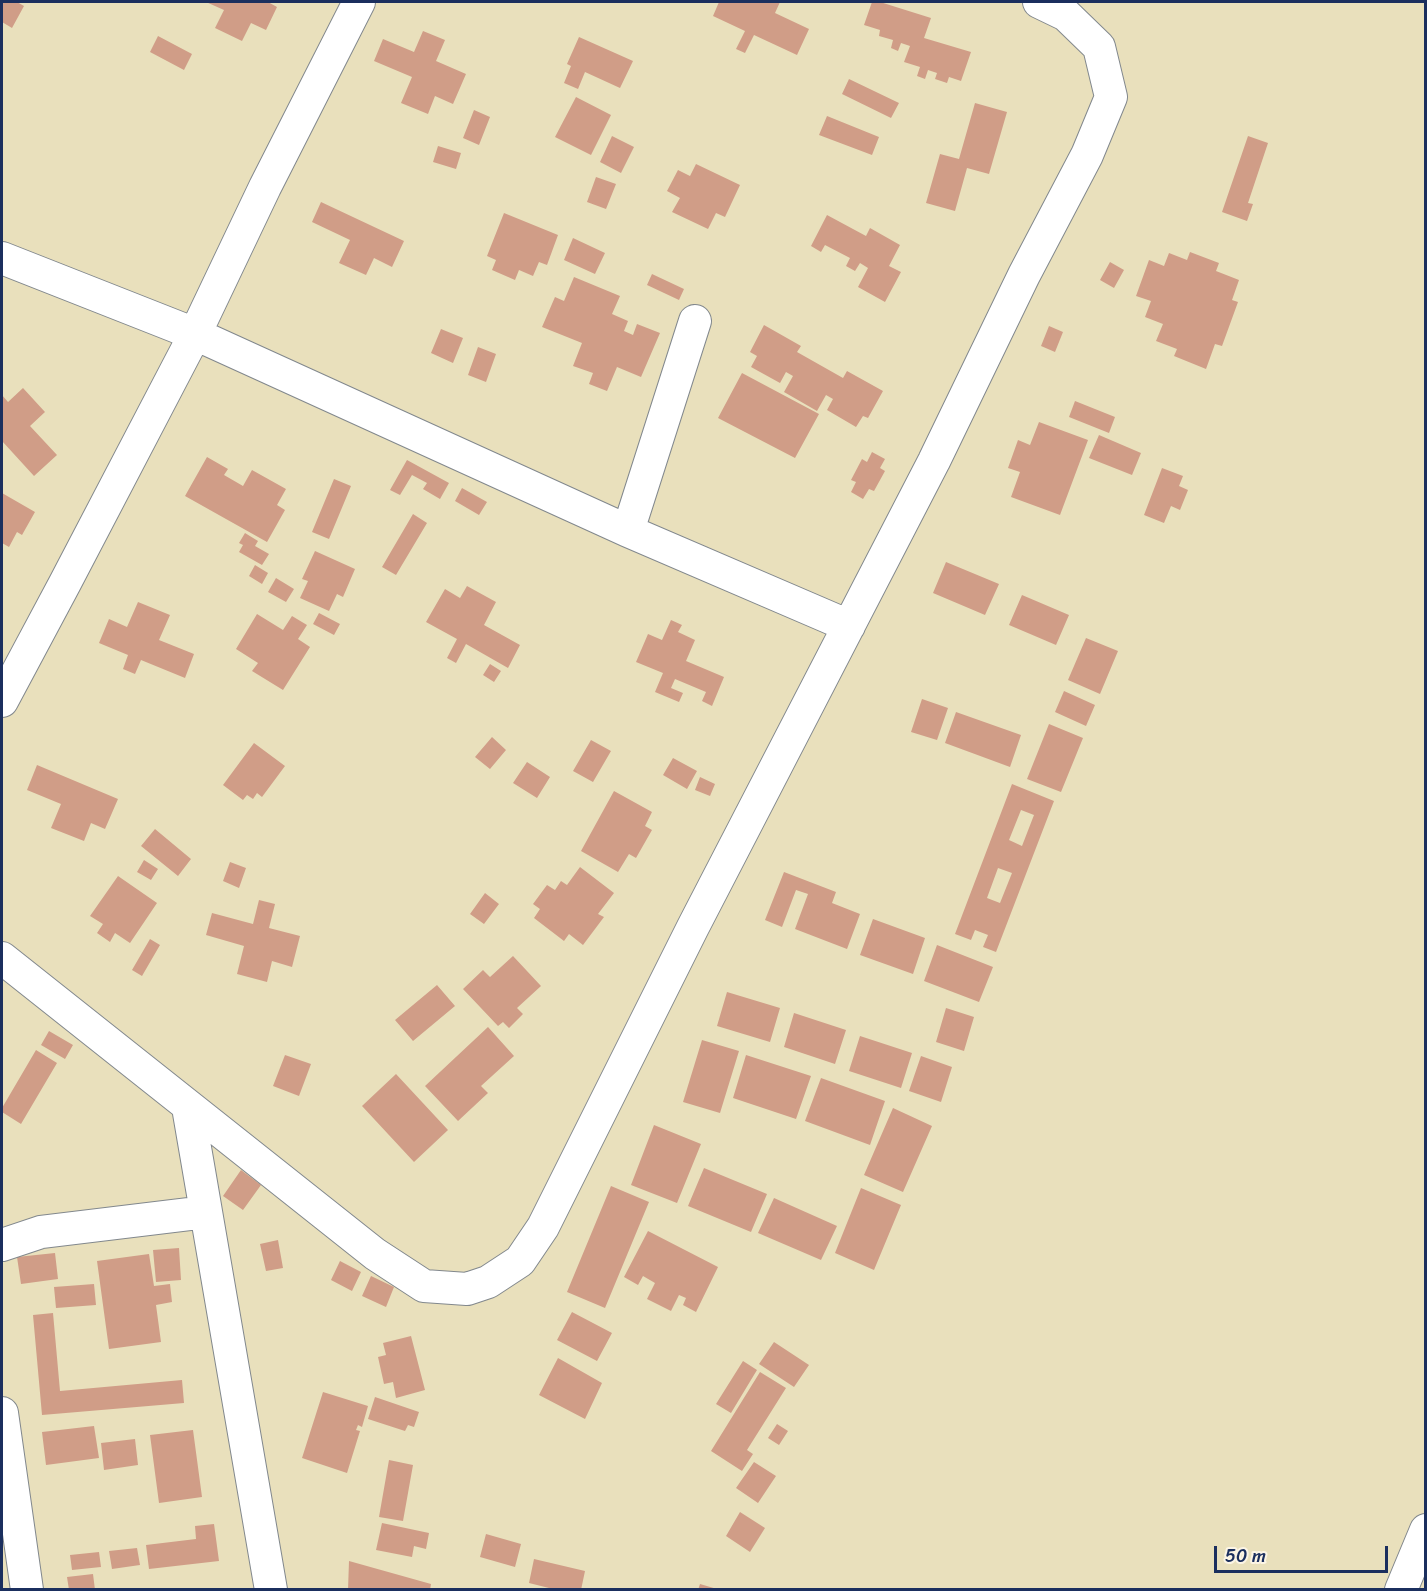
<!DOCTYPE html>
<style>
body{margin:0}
#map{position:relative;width:1427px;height:1591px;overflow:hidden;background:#e9e0bc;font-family:Sriracha,sans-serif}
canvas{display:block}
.frame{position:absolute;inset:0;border:3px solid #1b2f5e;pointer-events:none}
.scale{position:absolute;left:1214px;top:1546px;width:174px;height:27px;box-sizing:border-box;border:3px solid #1b2f5e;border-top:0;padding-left:8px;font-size:18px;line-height:21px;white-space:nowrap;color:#1b2f5e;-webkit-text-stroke:4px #fcf5e5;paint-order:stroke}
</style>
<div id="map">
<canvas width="1427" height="1591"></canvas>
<div class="frame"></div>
<div class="scale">50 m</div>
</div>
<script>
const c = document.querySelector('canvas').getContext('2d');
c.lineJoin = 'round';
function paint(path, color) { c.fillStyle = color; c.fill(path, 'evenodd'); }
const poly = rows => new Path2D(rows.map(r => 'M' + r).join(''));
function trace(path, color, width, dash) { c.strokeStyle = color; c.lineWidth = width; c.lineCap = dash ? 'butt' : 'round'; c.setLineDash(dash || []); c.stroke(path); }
const building = poly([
 [2,2,17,2,24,6,12,28,2,22],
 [206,2,268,2,277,7,266,30,251,23,242,41,215,28,224,10],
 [719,2,780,2,775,13,809,29,797,55,754,35,745,53,736,49,745,31,713,16],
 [872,2,880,2,931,18,924,38,971,52,961,81,949,77,947,83,935,79,937,73,928,70,925,79,917,76,920,67,904,62,910,46,901,43,898,51,891,48,893,40,879,36,880,30,864,25],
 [423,31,445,40,436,61,466,74,453,104,435,96,428,114,401,103,412,77,374,61,383,39,414,52],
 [158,36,192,54,184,70,150,52],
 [579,37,633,61,620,88,585,72,578,89,564,83,571,66,567,64],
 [849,79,899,103,891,118,842,94],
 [576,97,611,115,591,155,555,137],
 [975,103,1007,112,989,174,967,168,955,211,926,203,940,154,959,159],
 [474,110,490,117,479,145,463,138],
 [827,116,879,137,872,155,819,135],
 [612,136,634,147,621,173,600,162],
 [1248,136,1268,143,1248,203,1253,204,1247,221,1222,212],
 [438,146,461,153,456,169,433,162],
 [696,164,740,185,725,217,716,213,708,229,672,212,680,198,667,191,678,170,690,176],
 [596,177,616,184,606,209,587,202],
 [321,202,404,241,392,267,374,258,366,275,339,263,350,240,312,222],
 [504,213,558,235,547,265,539,262,533,276,519,270,515,280,492,270,496,260,487,256],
 [827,215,866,236,870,228,900,245,889,266,901,272,885,302,858,287,868,268,860,263,855,271,846,266,850,258,825,245,821,252,811,246],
 [573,238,605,253,595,274,564,260],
 [1190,252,1219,263,1216,271,1239,280,1232,300,1238,302,1222,346,1215,344,1206,369,1174,356,1177,349,1156,341,1163,324,1145,317,1151,301,1136,296,1149,260,1164,266,1169,253,1187,260],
 [1110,262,1124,270,1114,288,1100,280],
 [652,274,684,289,679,300,647,285],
 [574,277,620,296,612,314,628,321,624,331,633,335,637,324,660,333,641,377,617,367,607,391,589,384,593,373,573,366,582,343,542,327,555,297,564,301],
 [764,325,801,346,797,352,843,378,847,371,883,391,868,418,863,416,856,427,827,410,833,399,826,395,817,411,784,392,793,376,786,372,780,383,751,367,757,356,750,352],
 [1049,326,1063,332,1055,352,1041,346],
 [441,329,463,338,453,363,431,353],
 [478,347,496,354,486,382,468,375],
 [742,373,819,414,795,458,718,418],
 [23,388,45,412,30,426,57,455,34,476,2,441,2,395,8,402],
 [1075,401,1115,417,1109,433,1069,417],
 [1039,422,1088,440,1060,515,1011,497,1020,472,1008,468,1018,440,1030,445],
 [1099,435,1141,453,1132,475,1089,458],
 [872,452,885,459,880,468,885,471,874,491,869,489,863,499,851,492,856,482,851,480,862,459,867,462],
 [207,457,228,469,224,475,243,486,252,470,286,489,277,505,285,510,267,542,185,496],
 [407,460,449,483,440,499,423,489,427,483,412,475,400,495,390,490],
 [1162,468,1183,476,1179,486,1188,490,1180,510,1171,506,1164,523,1144,515],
 [334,479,351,486,329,539,312,532],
 [462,488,487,502,479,515,455,501],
 [2,493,35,512,22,535,17,532,9,547,2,543],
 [413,514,427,523,396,575,382,567],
 [245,533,258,541,255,546,269,554,262,565,239,552,243,545,239,543],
 [315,551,355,569,343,597,337,594,329,611,300,598,308,581,302,579],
 [946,562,999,584,985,615,933,593],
 [255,565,268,573,262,584,249,576],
 [276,578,294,589,286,602,268,592],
 [467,586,496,602,484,625,520,645,508,668,466,644,456,663,447,658,457,639,426,622,445,589,460,598],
 [1022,595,1069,615,1056,645,1009,625],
 [138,602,170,615,159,640,194,654,185,678,141,660,135,674,123,669,128,655,99,643,109,619,127,627],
 [319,613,340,624,334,635,313,624],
 [257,614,283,630,292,616,307,625,298,639,310,647,283,690,252,671,258,663,236,649],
 [671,620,682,625,678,632,695,640,686,661,724,677,712,706,702,701,706,692,675,679,671,688,683,693,679,702,655,692,663,673,636,662,648,634,662,640],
 [1086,638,1118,651,1100,694,1068,680],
 [490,664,501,671,494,682,483,675],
 [1064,691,1095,705,1086,726,1055,712],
 [922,699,948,708,937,740,911,732],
 [956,712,1021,735,1010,767,945,743],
 [1049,724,1083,738,1061,792,1027,779],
 [492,737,506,750,490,769,475,757],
 [591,740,611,751,593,782,573,771],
 [254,743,285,766,262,797,257,793,253,799,247,795,243,800,223,785],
 [673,758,697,771,687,789,663,775],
 [527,762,550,777,537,798,513,783],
 [37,765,118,799,105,829,91,823,84,841,51,828,61,804,27,790],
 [700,777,715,784,710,796,695,790],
 [1012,784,1054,801,996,952,983,947,988,935,975,930,971,940,955,934],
 [1021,810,1034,815,1022,846,1009,840],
 [998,868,1012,873,1000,903,987,898],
 [614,791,652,812,645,826,652,830,636,858,629,854,618,872,581,851],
 [155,829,191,859,178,876,141,846],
 [144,860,158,869,151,880,137,872],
 [230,862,246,868,239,888,223,881],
 [580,867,614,893,598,914,604,917,583,945,569,934,564,941,534,918,540,909,533,904,547,885,555,890,561,881,567,885],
 [784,872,836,892,832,903,860,914,847,949,795,929,808,894,796,890,782,927,765,920],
 [118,876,157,903,130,943,115,933,110,942,97,933,103,924,90,916],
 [485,893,499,904,484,924,470,914],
 [259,900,275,904,269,928,300,936,292,967,272,961,267,982,237,974,244,946,206,935,212,913,253,924],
 [873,919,925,938,913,974,860,955],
 [150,939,160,945,142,976,132,970],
 [937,945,993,967,979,1002,924,981],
 [513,956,541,986,517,1008,523,1014,509,1028,503,1022,498,1026,463,989,483,970,490,977],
 [437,985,455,1006,413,1041,395,1020],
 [727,992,780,1008,770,1042,717,1026],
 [946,1008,974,1017,964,1051,936,1042],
 [794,1013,846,1030,835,1064,784,1047],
 [488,1027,514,1056,481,1086,488,1093,458,1121,425,1086],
 [49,1031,73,1045,65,1059,41,1045],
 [860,1036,912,1053,901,1088,849,1071],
 [702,1040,739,1051,720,1113,683,1102],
 [36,1050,57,1063,21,1124,2,1112,2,1108],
 [285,1055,311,1064,299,1096,273,1086],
 [746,1055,811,1076,796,1119,733,1098],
 [921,1056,952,1067,941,1102,909,1091],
 [396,1074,448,1130,414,1162,362,1106],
 [821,1078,885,1101,870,1145,805,1121],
 [893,1108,932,1126,903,1192,864,1175],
 [654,1125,701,1144,677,1203,631,1185],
 [704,1168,767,1194,751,1232,688,1206],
 [241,1170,261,1185,243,1210,223,1196],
 [611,1186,649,1202,605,1308,567,1292],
 [861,1188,901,1205,874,1270,835,1253],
 [774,1198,837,1226,821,1260,758,1233],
 [648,1231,718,1267,696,1312,683,1305,686,1298,679,1295,671,1311,647,1299,655,1283,643,1276,638,1285,624,1277],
 [278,1240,283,1268,266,1271,260,1244],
 [179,1248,181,1280,156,1282,153,1250],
 [55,1253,58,1279,21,1284,17,1257],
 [149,1254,154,1286,170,1284,172,1302,156,1305,161,1342,109,1349,97,1261],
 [340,1261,361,1272,352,1291,331,1280],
 [371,1276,394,1287,386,1307,362,1296],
 [94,1284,96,1305,56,1308,54,1287],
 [572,1312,612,1333,597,1361,557,1340],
 [53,1313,60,1391,182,1380,184,1403,42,1415,33,1315],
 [411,1336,425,1390,396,1398,393,1382,384,1384,378,1357,386,1355,383,1343],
 [774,1342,809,1365,794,1387,759,1364],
 [558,1358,602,1383,585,1419,539,1395],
 [743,1361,757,1370,731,1413,716,1404],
 [760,1372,786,1388,747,1450,753,1454,742,1471,711,1451],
 [323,1392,368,1406,362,1427,358,1425,356,1430,360,1431,347,1473,302,1458],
 [375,1397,419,1412,414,1427,408,1425,405,1431,368,1419],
 [777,1424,788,1431,779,1445,768,1438],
 [94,1426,99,1458,46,1465,42,1432],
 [193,1430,202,1497,159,1503,150,1435],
 [135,1439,138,1465,104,1470,101,1443],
 [389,1460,413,1465,403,1521,379,1517],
 [754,1462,776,1476,758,1503,736,1488],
 [740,1512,765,1528,750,1552,726,1536],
 [382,1523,429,1533,426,1549,414,1546,412,1557,376,1550],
 [214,1524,219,1561,149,1569,146,1545,196,1539,195,1526],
 [486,1534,521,1544,515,1567,480,1557],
 [137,1548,140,1565,112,1569,109,1551],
 [99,1552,101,1567,72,1570,70,1555],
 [534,1559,585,1571,581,1590,557,1590,529,1583],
 [349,1561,431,1584,430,1590,348,1590],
 [93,1574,95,1590,69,1590,67,1577],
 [700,1584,717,1589,716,1590,698,1590]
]);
const minor = poly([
 [2,258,195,334,628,531,849,626],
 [628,531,695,321],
 [2,701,65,583,195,334,265,187,359,2],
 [2,958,375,1254,424,1286,467,1289,488,1282,520,1261,543,1227,693,927,934,461,1024,275,1087,155,1111,97,1099,47,1066,15,1039,2],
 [188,1107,271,1590],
 [2,1245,41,1232,206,1212],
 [2,1413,27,1590],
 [1401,1590,1426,1530]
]);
paint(building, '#d09d87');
trace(minor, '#82888d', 34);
trace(minor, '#fff', 32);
</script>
